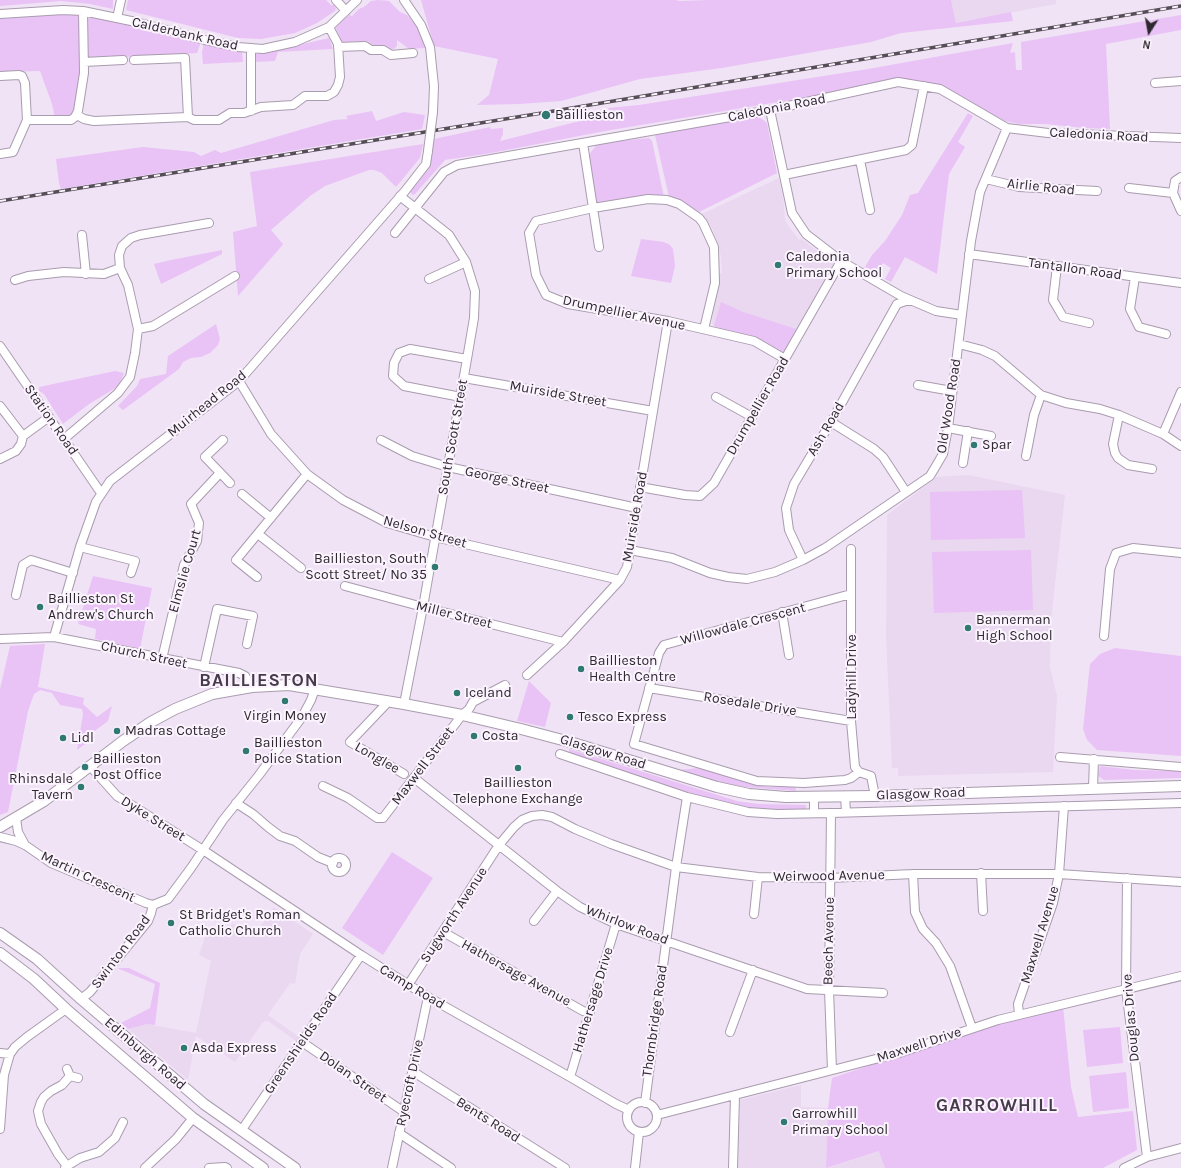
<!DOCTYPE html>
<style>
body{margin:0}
#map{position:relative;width:1181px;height:1168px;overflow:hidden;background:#f1e3f6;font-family:Karla,sans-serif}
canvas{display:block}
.north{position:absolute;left:1129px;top:12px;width:40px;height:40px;-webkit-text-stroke:3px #fbf3fe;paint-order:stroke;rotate:191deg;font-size:11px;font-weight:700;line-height:16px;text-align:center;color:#2e282f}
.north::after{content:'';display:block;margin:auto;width:14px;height:18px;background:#2e282f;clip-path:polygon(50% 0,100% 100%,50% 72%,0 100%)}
</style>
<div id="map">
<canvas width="1181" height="1168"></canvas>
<div class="north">N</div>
</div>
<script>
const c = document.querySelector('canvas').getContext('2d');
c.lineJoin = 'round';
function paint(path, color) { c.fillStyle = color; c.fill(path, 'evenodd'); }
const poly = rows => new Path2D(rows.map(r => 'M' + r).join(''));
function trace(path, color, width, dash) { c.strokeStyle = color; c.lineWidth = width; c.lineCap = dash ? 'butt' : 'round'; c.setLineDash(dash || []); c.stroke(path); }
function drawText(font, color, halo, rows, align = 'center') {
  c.font = font + ' Karla,sans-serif'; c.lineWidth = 4; c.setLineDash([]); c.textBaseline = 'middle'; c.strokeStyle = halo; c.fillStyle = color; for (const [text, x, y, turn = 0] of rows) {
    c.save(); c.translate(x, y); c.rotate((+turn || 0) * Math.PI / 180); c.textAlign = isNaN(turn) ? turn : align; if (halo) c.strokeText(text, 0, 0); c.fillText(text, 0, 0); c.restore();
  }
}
const built = poly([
 [951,0,1056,0,1056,4,956,23],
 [779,178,784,204,785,221,799,240,801,238,810,246,830,259,834,265,785,353,763,346,745,334,719,329,714,326,712,323,713,313,720,273,722,273,721,258,719,246,713,230,702,214],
 [968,475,1065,495,1051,620,1050,667,1057,696,1053,772,898,776,898,768,892,768,886,636,887,515,937,477],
 [274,907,313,934,300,954,295,984,290,983,268,1015,299,1037,296,1041,268,1021,263,1022,235,1062,196,1036,188,1080,128,1029,147,1024,196,1033,211,961,199,955,206,934,214,937,229,932,232,923,254,936],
 [801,1085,801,1107,828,1108,826,1168,738,1168,740,1100],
 [880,1151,885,1168,827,1168]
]);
const green = poly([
 [0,0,113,0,113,9,90,4,61,1,0,6],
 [128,0,326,0,331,5,334,5,336,8,335,11,317,23,295,33,261,39,238,38,126,10],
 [378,0,389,1,400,12,407,15,417,26,426,48,409,49,397,40,397,46,394,49,389,49,385,46,374,46,368,41,342,42,336,28,337,25,349,15,352,16,359,9,364,7,371,1],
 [421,0,675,0,680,1,709,0,951,0,956,23,1011,12,1013,21,901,33,871,42,722,68,640,79,561,101,519,104,477,105,489,95,498,59,434,46],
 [65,13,81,14,82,74,73,117,55,118,52,104,40,71,0,72,0,19],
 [1181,15,1181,30,1106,44,1110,129,1083,128,1046,124,1019,124,1005,121,945,89,923,81,900,80,814,96,605,131,491,153,445,160,415,194,413,195,410,192,409,189,427,168,434,139,490,127,491,129,503,128,503,134,500,141,588,119,620,116,609,110,608,108,639,105,868,69,1013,43,1010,53,1015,52,1016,70,1022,70,1021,42],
 [91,16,201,42,197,53,88,59,87,20],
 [329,38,333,49,278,52,275,61,253,62,255,52,273,51],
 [204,42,242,52,243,62,203,64,202,52],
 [372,111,376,121,404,112,425,115,422,129,61,189,59,183,56,159,143,147,194,152,201,156,215,150,221,153,334,120,348,119,346,116],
 [968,113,973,116,958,142,965,147,949,174,937,274,905,257,891,282,885,279,891,268,883,263,877,273,865,267,872,255,885,241,902,215,910,195,918,193],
 [758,116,767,123,777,173,699,212,679,200,669,197,655,135],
 [649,138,652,141,664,197,596,205,588,156,598,143],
 [423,144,420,158,396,187,382,173,374,170,369,170,325,186,310,196,271,230,283,244,280,248,238,296,233,232,257,226,250,172],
 [641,239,664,242,670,245,673,249,675,266,671,283,631,276],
 [222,250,222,254,161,284,154,264,171,260],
 [721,302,743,312,799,330,785,353,740,333,729,332,714,326],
 [216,324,220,339,218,345,210,353,201,357,191,358,183,362,179,369,123,410,118,406,137,386,140,379,166,374,168,356],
 [115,371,124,373,119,386,89,404,63,424,44,394,39,391,39,387],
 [1022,490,1025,538,931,540,930,492],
 [1031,550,1033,610,934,613,932,552],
 [93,576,152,588,140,649,95,639,96,629,78,624],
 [45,644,38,687,84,698,83,704,97,717,112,706,108,721,92,733,95,737,77,750,83,714,82,709,60,705,52,693,40,690,34,694,28,711,8,812,0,815,0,689,10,646],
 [1115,648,1181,656,1181,756,1097,750,1087,740,1083,729,1090,664,1100,654],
 [529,681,551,703,545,727,517,721],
 [569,749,737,801,759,804,806,805,806,810,757,809,730,806,685,793,569,755],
 [1100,766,1134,770,1181,771,1181,778,1104,780,1098,776],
 [699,768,756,785,769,787,795,786,796,791,745,787,721,783,679,770],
 [392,852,433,878,383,955,342,928],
 [117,968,129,968,160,983,155,1025,147,1024,128,1029,121,1023,150,1008,155,984],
 [1063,1006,1071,1087,1078,1117,1133,1111,1137,1150,1103,1168,885,1168,879,1151,826,1168,828,1108,832,1078,971,1031],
 [1120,1027,1123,1063,1087,1067,1083,1030],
 [1126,1072,1129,1108,1093,1112,1089,1076]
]);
const minor = poly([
 [336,0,346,11],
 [404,0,421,25,430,47,434,86,433,112],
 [0,14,63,10,83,11,136,22,205,40,238,47,263,49,295,42,329,27,357,0],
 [117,18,121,0],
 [338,47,365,46,371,50,383,50,391,55,413,53],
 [251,49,251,111],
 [134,60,185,58,188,117],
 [84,62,123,60],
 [0,76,19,75,22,76,25,83,27,120],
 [1155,83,1181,81],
 [770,110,792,213,806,234,841,261,901,296,936,311,962,315],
 [77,115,84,119,94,121,188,117,194,120,219,120,230,113,244,113,261,107,293,105,305,96,327,96,334,92,338,85,340,77,338,44,329,27],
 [583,143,599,247],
 [0,154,13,152,27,120,71,120,75,117,78,111,84,73,83,11],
 [860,160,870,210],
 [784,175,906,150,912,145,924,86],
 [986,179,1019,187,1097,191],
 [1129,188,1173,193,1181,211],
 [1173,193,1175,181,1181,177],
 [400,196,449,235,466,262,475,291,474,318,467,359,423,607,404,704],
 [395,233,444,172,457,165,770,110,898,82,940,89,1007,128,1048,133,1181,138],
 [82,235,86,274],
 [969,254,1181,283],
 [1057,266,1053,300,1063,317,1089,323],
 [1135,277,1130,309,1139,327,1166,334],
 [429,279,466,262],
 [15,280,28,276,64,272,104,274,120,268],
 [138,329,153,326,235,276],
 [704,329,715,283,714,247,703,223,699,218,679,204,667,200,648,199,593,208,536,221,529,233,536,275,546,295,568,304,668,321,754,341,785,359],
 [959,344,982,350,995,356,1041,395,1066,403,1100,409,1119,415,1163,434,1181,446],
 [0,346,101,493],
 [464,378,653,411],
 [239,381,271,434,307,474,343,500,387,523,435,537,620,580],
 [918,385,952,391],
 [461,397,404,386,393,376,394,363,399,353,410,349,467,359],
 [716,397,752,417],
 [0,406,23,436],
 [1119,415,1113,444,1115,453,1118,458,1128,465,1152,469],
 [831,422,874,449,883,457,906,492],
 [948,428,991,436],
 [1163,434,1181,392],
 [64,439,118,393,130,377,135,353,138,329,128,285,120,268,119,255,122,246,131,238,140,235,209,223],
 [223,440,205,457,230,483],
 [381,440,412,456,448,467,637,508],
 [1026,456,1034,415,1041,395],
 [0,459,16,451,21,444,23,436,49,417],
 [963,463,968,431],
 [640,487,685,495,700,496,714,483,841,261],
 [242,494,271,518],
 [258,534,301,568],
 [80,547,135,561,131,573],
 [851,549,851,721,855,767,859,772,871,776,875,796],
 [630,550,672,558,710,573,728,577,747,579,775,572,803,560,825,548,930,476,943,454,948,428,971,241,980,192,1007,128],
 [803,560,789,530,786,508,794,484,831,422,897,304,909,300],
 [257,577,236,560,307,474],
 [345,586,423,607,563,642],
 [851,594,664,645,659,653,634,744,757,781,804,783,845,780,851,778,859,772],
 [16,595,23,565,31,560,73,573],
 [782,612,789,655],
 [1104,636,1110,569,1116,553,1133,548,1181,553],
 [54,637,80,547,96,502,110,481,239,381,405,191,426,164,428,151],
 [0,639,54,637,239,673,245,676,252,687],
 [162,659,184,565,197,541,199,523,191,504,220,473],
 [204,667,217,609,253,616,247,644],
 [527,675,563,642,620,580,627,567,668,321],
 [649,688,851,721],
 [389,701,350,742,404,774],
 [560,754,687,797,748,812,777,814,831,813,1181,803],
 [1060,757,1181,767],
 [90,766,117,796,203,850,361,955,428,997,570,1077,616,1104,629,1110],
 [414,778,557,891,580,907,595,914,616,924,807,989,883,993],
 [323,786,348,798,377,818,383,818,462,715,469,709,473,702,505,685],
 [1093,788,1094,759],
 [845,796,846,812],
 [814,797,814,813],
 [236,803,253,814,268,827,280,836,295,841,318,857,333,863],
 [831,813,829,990,832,1070],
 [16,818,18,832,25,845],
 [0,837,16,841,25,845,51,863,146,903,153,905],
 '332 865a7 7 0 1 1 14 0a7 7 0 1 1-14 0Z',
 [981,873,983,911],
 [913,874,915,912,923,929,936,943,950,966,972,1028],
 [1127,878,1126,989,1147,1157],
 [153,905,168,899,191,868,223,820,259,775,302,717,311,700,315,689],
 [754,914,758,877],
 [534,921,557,891],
 [443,932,583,1011,590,1013],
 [408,985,499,845,514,827,522,820,532,816,542,815,552,817,575,829,611,844,676,867,758,877,830,878,913,874,1059,874,1181,882],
 [81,999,90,992,148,921,151,913,153,905],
 [1019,1014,1018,1004,1053,903,1059,874,1064,806],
 [730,1032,753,970],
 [302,1042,404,1112],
 [0,1053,10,1054],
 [67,1069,70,1076,78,1078],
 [412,1071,565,1168],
 [570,1077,616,924],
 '627 1117a15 15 0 1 1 30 0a15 15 0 1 1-30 0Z',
 [645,1103,676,867,687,797],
 [657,1115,899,1053,998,1020,1181,976],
 [0,1129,4,1075,10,1054,15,1047,27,1037,66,1009],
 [241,1131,361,955],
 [399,1133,451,1168],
 [67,1166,58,1154,41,1124,38,1111,41,1102,44,1097,51,1091,62,1085,70,1076],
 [65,1168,67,1166,80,1158,99,1152,115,1138,123,1122],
 [145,1168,176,1139,193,1118],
 [209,1168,225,1167,227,1168],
 [392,1168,428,997],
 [635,1168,639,1132],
 [733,1168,735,1096],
 [1124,1168,1147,1157,1181,1148]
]);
const major = poly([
 [0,827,44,801,123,741,151,722,175,709,212,694,252,687,289,685,404,704,462,715,521,729,570,742,717,787,749,794,786,797,875,796,1181,786],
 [0,933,37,959,81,999,204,1104,295,1168],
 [0,953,34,979,66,1009,193,1118,263,1168]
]);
const rail = poly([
 [0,201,542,113,1181,6]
]);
const minorBridge = poly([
 [428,151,433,112]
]);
const markers = [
 [546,115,5,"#307872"],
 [778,265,4,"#307872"],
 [974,445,4,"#307872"],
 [435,567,4,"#307872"],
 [40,607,4,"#307872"],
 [968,628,4,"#307872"],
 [581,669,4,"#307872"],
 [457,693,4,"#307872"],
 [285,701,4,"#307872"],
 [570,717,4,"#307872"],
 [117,731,4,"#307872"],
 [474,736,4,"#307872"],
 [63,738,4,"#307872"],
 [246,751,4,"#307872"],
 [85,767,4,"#307872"],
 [518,768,4,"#307872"],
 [81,787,4,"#307872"],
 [171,923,4,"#307872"],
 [184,1048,4,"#307872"],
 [784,1122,4,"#307872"]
];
const streetNames = [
 ["Calderbank Road",185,34,13],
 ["Caledonia Road",777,108,-11],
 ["Caledonia Road",1099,135,3],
 ["Airlie Road",1041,187,6],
 ["Tantallon Road",1075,269,8],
 ["Drumpellier Avenue",624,313,12],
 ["Muirside Street",558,394,10],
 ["Muirhead Road",207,404,-39],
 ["Drumpellier Road",758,406,-60],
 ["Old Wood Road",949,406,-81],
 ["Station Road",51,420,55],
 ["Ash Road",826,429,-60],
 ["South Scott Street",453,437,-80],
 ["George Street",507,480,12],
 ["Muirside Road",635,517,-80],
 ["Nelson Street",425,532,16],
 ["Elmslie Court",185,571,-74],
 ["Miller Street",454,615,14],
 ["Willowdale Crescent",743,624,-15],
 ["Church Street",144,655,12],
 ["Ladyhill Drive",852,677,-90],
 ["Rosedale Drive",750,704,9],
 ["Glasgow Road",603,752,17],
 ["Longlee",377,758,30],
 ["Maxwell Street",423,766,-53],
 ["Glasgow Road",921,794,-2],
 ["Dyke Street",153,819,32],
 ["Weirwood Avenue",829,876,-1],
 ["Martin Crescent",88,877,25],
 ["Sugworth Avenue",454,915,-57],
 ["Whirlow Road",627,925,21],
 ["Maxwell Avenue",1040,935,-73],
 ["Beech Avenue",829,941,-89],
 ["Swinton Road",121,952,-53],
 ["Hathersage Avenue",516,973,29],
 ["Camp Road",412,987,31],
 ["Hathersage Drive",593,1000,-73],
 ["Douglas Drive",1131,1018,-95],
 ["Thornbridge Road",655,1021,-82],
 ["Greenshields Road",301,1043,-56],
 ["Maxwell Drive",919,1045,-18],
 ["Edinburgh Road",145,1054,41],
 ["Dolan Street",353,1077,35],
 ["Ryecroft Drive",410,1083,-78],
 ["Bents Road",488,1120,32]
];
const poiNames = [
 ["Baillieston",555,115],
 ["Caledonia",786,257],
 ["Primary School",786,273],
 ["Spar",982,445],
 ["Baillieston, South",427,559,"right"],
 ["Scott Street/ No 35",427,575,"right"],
 ["Baillieston St",48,599],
 ["Andrew's Church",48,615],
 ["Bannerman",976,620],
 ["High School",976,636],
 ["Baillieston",589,661],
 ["Health Centre",589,677],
 ["Iceland",465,693],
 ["Virgin Money",285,716,"center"],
 ["Tesco Express",578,717],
 ["Madras Cottage",125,731],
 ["Costa",482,736],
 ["Lidl",71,738],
 ["Baillieston",254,743],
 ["Police Station",254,759],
 ["Baillieston",93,759],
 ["Post Office",93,775],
 ["Rhinsdale",73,779,"right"],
 ["Tavern",73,795,"right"],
 ["Baillieston",518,783,"center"],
 ["Telephone Exchange",518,799,"center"],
 ["St Bridget's Roman",179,915],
 ["Catholic Church",179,931],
 ["Asda Express",192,1048],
 ["Garrowhill",792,1114],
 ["Primary School",792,1130]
];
const districtNames = [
 ["BAILLIESTON",259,681],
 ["GARROWHILL",997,1106]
];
paint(built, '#ead7f0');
paint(green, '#e9c2f6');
trace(minor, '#a99cae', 10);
trace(major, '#a99cae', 12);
trace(minor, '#fff', 8);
trace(major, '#fff', 10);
trace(rail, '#564e57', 3.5);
trace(rail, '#fbf3fe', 2, [6]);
trace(minorBridge, '#a99cae', 10, []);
trace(minorBridge, '#fff', 8);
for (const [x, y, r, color] of markers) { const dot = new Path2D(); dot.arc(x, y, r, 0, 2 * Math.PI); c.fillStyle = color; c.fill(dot); trace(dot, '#fbf3fe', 1.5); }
drawText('14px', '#2e282f', '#fbf3fe', streetNames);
drawText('14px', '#2e282f', '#fbf3fe', poiNames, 'left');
c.letterSpacing = '1px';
drawText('bold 18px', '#463b4a', '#fbf3fe', districtNames);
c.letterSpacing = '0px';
</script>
